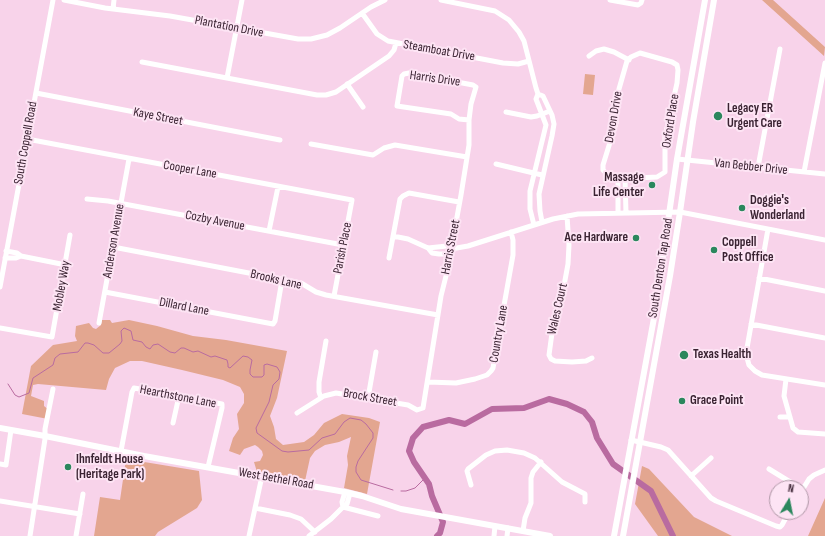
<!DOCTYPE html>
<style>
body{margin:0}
#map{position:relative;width:825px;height:536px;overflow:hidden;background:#f8d3ea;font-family:"Sofia Sans Condensed",sans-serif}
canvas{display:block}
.north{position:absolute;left:769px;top:480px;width:40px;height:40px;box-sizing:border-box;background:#fde4f4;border:1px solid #af97a6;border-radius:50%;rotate:10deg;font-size:11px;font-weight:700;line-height:16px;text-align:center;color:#3a2332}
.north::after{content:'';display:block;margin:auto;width:14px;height:18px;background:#2b875d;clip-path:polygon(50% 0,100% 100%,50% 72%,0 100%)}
</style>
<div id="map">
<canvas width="825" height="536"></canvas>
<div class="north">N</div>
</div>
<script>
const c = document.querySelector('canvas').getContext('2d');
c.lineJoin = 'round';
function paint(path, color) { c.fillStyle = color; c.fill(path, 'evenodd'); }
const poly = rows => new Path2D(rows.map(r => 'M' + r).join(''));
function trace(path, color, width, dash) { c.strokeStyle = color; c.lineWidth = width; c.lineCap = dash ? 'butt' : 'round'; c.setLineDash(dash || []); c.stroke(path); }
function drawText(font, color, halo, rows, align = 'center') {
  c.font = font + ' "Sofia Sans Condensed",sans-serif'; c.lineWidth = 4; c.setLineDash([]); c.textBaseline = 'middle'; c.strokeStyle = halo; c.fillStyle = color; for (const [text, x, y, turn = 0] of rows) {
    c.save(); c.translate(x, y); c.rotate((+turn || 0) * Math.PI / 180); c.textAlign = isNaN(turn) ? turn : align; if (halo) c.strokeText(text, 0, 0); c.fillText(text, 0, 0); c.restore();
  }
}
const green = poly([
 [762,0,773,0,825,47,824,56],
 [585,74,595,75,593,95,583,94],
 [102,320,110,320,112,323,129,320,157,326,193,336,226,340,287,351,277,398,270,416,274,427,276,439,283,445,304,442,314,435,324,423,342,414,369,418,380,422,367,494,344,488,348,465,347,456,351,437,339,442,325,445,315,451,310,458,305,481,257,472,254,462,260,461,263,455,262,451,258,447,255,445,244,449,240,455,229,451,233,438,239,429,237,414,244,403,244,394,240,387,223,380,182,370,142,361,130,361,115,368,109,379,106,390,38,384,33,385,31,396,44,401,44,406,49,410,48,419,22,414,31,366,53,345,77,341,75,336,76,326,89,323,93,328,96,329,101,325],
 [126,459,199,471,202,500,197,508,158,532,155,536,94,536,100,497,120,500],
 [642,466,649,469,694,517,732,536,658,536,635,504],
 [825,498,825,536,808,536]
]);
const stream = poly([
 [8,384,15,395,19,397,29,393,33,378,53,365,55,358,60,354,78,352,85,343,88,343,94,345,103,353,109,353,120,344,122,341,121,331,124,328,131,331,133,340,142,342,146,347,150,349,153,345,158,344,170,352,175,353,181,348,184,348,193,352,198,351,211,357,215,356,227,360,228,364,228,367,230,368,243,356,248,357,252,360,250,370,250,374,253,377,262,377,264,375,264,365,267,364,277,367,280,372,279,379,273,385,269,402,256,428,257,433,282,451,288,452,309,450,322,438,335,434,344,422,350,418,361,420,366,424,373,433,373,438,358,461,356,467,356,472,361,480,393,490],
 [401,491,406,491,415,488,426,477]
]);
const river = poly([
 [437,536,440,533,443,522,432,496,429,484,414,462,409,451,413,438,423,427,449,420,465,424,492,409,524,408,549,399,567,404,584,412,592,422,597,438,613,464,651,491,673,536]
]);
const minor = poly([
 [64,0,105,8,170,16,298,39,311,39,327,35,340,28,371,7,385,0],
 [441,0,495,11,509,20,519,32,524,41,536,88,538,94,543,96,552,115,554,124,552,136,539,194,540,211,542,222],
 [610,0,638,5,641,3,642,0],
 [113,9,114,0],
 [362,13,377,34,388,41,503,63,518,64,529,61],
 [640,53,672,62,677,65,678,70,677,83,665,137,665,172,657,177,618,179,608,175,603,170,603,165,616,123,615,105,619,89,627,61,631,57,640,53],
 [589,56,596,51,604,49,614,52,629,60],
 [142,62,317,95,326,95,336,92,389,56,394,50,396,43],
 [227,78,242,0],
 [347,84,363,107],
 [36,93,280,140],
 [506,112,531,117,537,116,550,111],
 [27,139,352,200,334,296],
 [311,144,373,155,384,148,395,145,467,157],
 [677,159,825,174],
 [496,164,542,175],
 [758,167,780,49],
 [804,172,825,63],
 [625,178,626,213],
 [87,199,108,201,343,245],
 [618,213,618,179],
 [567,216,569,245,568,264,563,291,552,333,549,355,551,359,555,361,572,362,586,361,592,358],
 [534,225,530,209,530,191,546,125,536,99,538,94],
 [768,229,747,348,746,354,749,365,755,371,762,375,825,385],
 [269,231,278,187],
 [393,236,408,239,428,248,447,246,451,249],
 [113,247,301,283,316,292,326,295,438,315],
 [428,248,432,253,439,254,446,254,451,250],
 [451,249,468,246,553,219,578,214,680,212,825,240],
 [6,251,17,253,21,256,66,265],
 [5,258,16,258,21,256],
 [389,258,400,199,403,196,409,193,459,202],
 [759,278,825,291],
 [0,287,53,0],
 [105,292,273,324,275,321,282,280],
 [99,323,129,159],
 [751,324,825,338],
 [0,328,52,337,70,235],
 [786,379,784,396,793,428,798,432,825,434],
 [428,382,456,383,475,379,487,375,491,371,493,368,498,339,513,255,513,240,511,232],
 [321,398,319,392,319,382,326,341],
 [368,398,376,352],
 [297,413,324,396,336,393,408,405,417,410,423,408,441,296,447,272,461,195,469,145,469,120,471,104,476,87,473,85,409,73,404,74,402,76,397,106,451,114,459,119,469,120],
 [780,417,790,417],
 [173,423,179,396],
 [631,440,661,447,668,450,711,498,716,501,776,526,780,527,782,525,789,512],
 [121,451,132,392,134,388,179,396,222,404,222,408,208,467],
 [0,464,6,465,11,430],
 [769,469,800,488],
 [691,476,711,458],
 [471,485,467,471,468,469,486,455,495,451,507,450,524,453,535,458,562,482,585,494,585,502],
 [801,492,809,479,814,475,825,470],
 [0,501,80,514],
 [343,507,378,516],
 [343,507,342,502,345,492],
 [255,508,290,515,301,519,315,532],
 [523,531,525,518,531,503,531,478,533,472,541,462],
 [30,536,45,439,45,429,53,389],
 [76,536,83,494],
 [249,536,262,476],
 [309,536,331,519,343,507,347,504,350,493],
 [494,536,495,526],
 [507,536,508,528]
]);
const major = poly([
 [0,428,45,436,144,456,345,492,362,496,401,509,550,536],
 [614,536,654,318,677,159,705,0],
 [623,536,670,276,680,212,693,122,714,0]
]);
const markers = [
 [718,116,5,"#2b875d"],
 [652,185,4,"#2b875d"],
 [742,208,4,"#2b875d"],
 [636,238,4,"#2b875d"],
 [714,250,4,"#2b875d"],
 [684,355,5,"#2b875d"],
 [682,401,4,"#2b875d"],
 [68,467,4,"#2b875d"]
];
const streetNames = [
 ["Plantation Drive",229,27,11],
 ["Steamboat Drive",439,51,10],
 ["Harris Drive",435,79,8],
 ["Kaye Street",158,117,11],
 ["Devon Drive",614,117,-80],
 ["Oxford Place",671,121,-81],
 ["South Coppell Road",26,143,-80],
 ["Van Bebber Drive",751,167,6],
 ["Cooper Lane",190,170,10],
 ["Cozby Avenue",215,221,11],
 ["Anderson Avenue",114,241,-80],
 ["Harris Street",451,247,-79],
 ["Parish Place",343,248,-79],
 ["South Denton Tap Road",661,268,-81],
 ["Brooks Lane",276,280,13],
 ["Mobley Way",62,286,-80],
 ["Dillard Lane",184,307,11],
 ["Wales Court",558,309,-77],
 ["Country Lane",499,334,-80],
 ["Hearthstone Lane",178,397,11],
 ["Brock Street",370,398,10],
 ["West Bethel Road",276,479,10]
];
const poiNames = [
 ["Legacy ER",727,109],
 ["Urgent Care",727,124],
 ["Massage",644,178,"right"],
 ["Life Center",644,193,"right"],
 ["Doggie's",750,201],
 ["Wonderland",750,216],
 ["Ace Hardware",628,238,"right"],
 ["Coppell",722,243],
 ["Post Office",722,258],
 ["Texas Health",693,355],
 ["Grace Point",690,401],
 ["Ihnfeldt House",76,460],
 ["(Heritage Park)",76,475]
];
paint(green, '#e3a690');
trace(stream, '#b96ba0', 1);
trace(river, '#b96ba0', 6);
trace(minor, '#fff', 5);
trace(major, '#fff', 6);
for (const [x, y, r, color] of markers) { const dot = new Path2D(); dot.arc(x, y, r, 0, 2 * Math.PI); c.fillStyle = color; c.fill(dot); trace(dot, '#fde4f4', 1.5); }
drawText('13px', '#3a2332', '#fde4f4', streetNames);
drawText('bold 13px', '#3a2332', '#fde4f4', poiNames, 'left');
</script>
